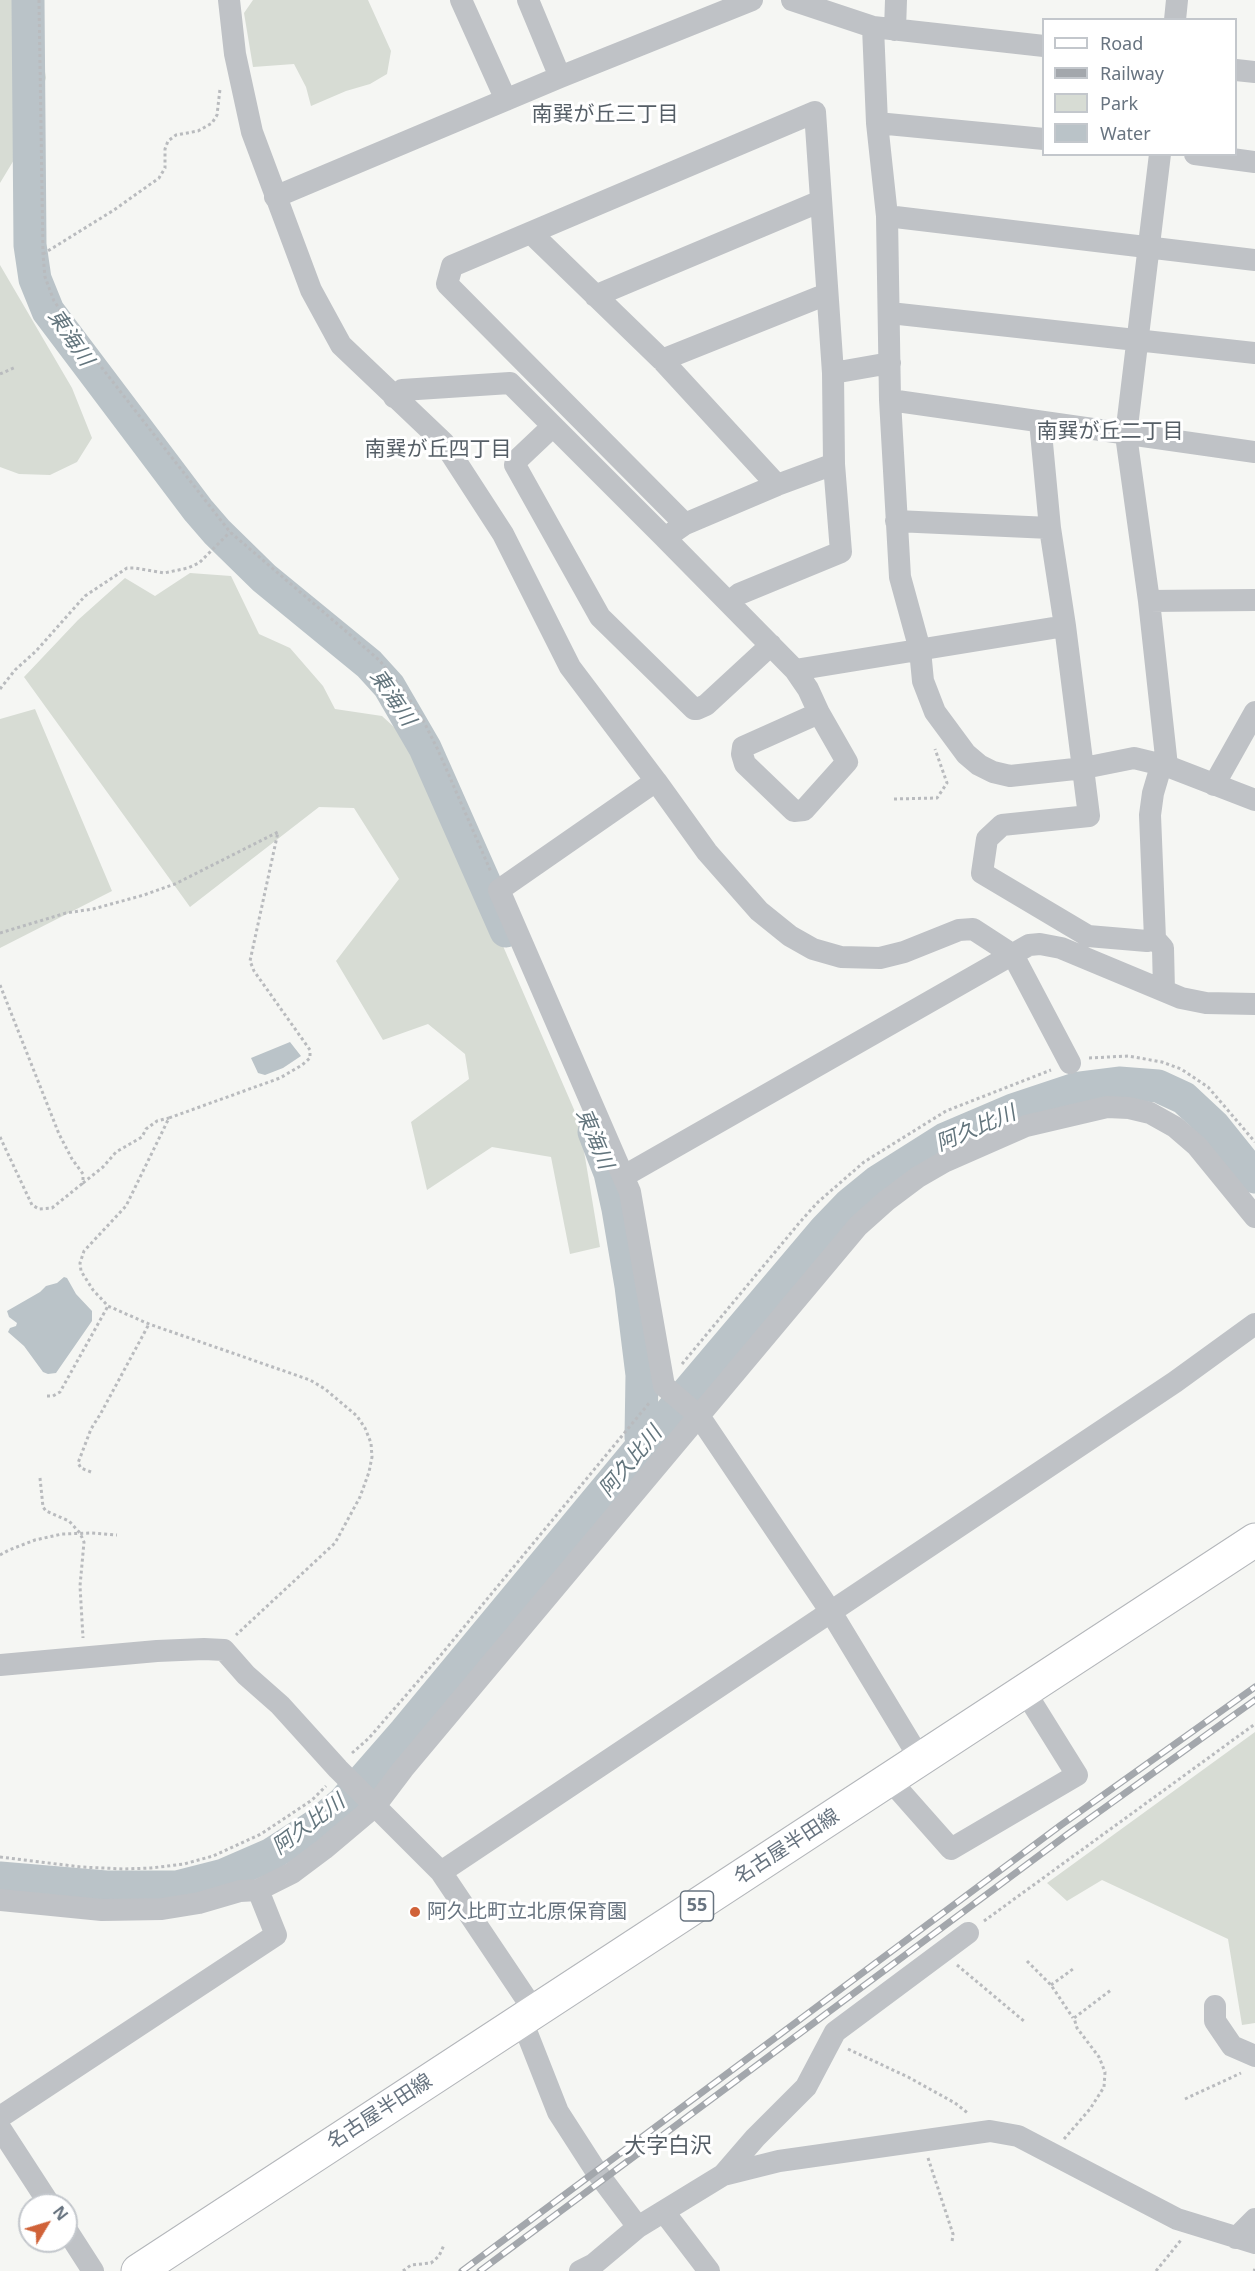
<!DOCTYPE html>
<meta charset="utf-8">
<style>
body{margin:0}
#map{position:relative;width:1255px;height:2271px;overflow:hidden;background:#f5f6f3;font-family:"Noto Sans",sans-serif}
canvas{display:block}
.legend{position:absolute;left:1042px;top:18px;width:195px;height:138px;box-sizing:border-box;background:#fff;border:2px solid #c3c7cc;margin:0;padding:8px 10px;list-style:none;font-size:18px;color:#687480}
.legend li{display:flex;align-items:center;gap:12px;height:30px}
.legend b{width:30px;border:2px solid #c3c7cc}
.north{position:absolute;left:18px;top:2193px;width:60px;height:60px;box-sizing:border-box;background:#fff;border:2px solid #c3c7cc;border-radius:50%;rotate:52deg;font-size:16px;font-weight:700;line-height:24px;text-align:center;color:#687480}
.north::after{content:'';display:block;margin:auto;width:21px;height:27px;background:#d06238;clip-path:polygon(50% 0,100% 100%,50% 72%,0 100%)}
</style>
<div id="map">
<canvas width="1255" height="2271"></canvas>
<ul class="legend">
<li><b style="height:8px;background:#fff"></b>Road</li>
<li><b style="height:8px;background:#a3a7ac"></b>Railway</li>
<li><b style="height:16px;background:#d7dcd4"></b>Park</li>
<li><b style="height:16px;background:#bac3c8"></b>Water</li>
</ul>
<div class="north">N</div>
</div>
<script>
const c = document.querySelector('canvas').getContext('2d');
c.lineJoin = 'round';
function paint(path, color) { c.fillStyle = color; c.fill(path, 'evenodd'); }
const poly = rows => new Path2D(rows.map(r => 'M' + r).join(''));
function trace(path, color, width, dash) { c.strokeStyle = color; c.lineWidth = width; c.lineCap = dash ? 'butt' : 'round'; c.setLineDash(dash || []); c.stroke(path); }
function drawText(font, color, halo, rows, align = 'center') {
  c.font = font + ' "Noto Sans","Noto Sans JP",sans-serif'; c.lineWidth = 6; c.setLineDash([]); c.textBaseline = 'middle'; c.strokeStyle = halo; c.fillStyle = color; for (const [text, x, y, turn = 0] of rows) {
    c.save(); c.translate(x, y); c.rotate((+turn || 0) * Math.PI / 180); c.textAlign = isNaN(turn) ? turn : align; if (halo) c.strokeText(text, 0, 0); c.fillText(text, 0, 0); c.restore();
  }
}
const green = poly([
 [0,0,21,0,28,5,39,33,46,78,26,140,0,183],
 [253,0,368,0,391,51,387,74,370,84,346,91,311,106,306,87,294,64,253,67,244,13],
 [0,265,72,388,92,438,77,462,50,475,19,474,0,467],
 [190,573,231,576,259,634,290,648,323,686,335,709,382,716,417,748,579,1121,600,1247,570,1254,551,1157,492,1147,427,1190,411,1122,469,1079,465,1054,428,1024,383,1040,336,961,399,879,354,808,319,807,190,907,24,677,78,620,125,578,155,596],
 [35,709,112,891,0,948,0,719],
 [1255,1732,1255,2023,1242,2025,1228,1939,1102,1880,1067,1901,1047,1883]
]);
const water = poly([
 [290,1042,301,1056,283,1068,265,1075,258,1073,251,1058],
 [64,1277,67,1278,76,1294,92,1311,92,1321,56,1373,48,1374,43,1372,24,1346,8,1332,10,1328,16,1326,17,1323,9,1317,7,1311,40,1292,46,1286,57,1283]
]);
const river = poly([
 [28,0,30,245,35,279,48,311,198,510,217,532,264,578,369,664,389,686,425,748,506,931],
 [594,1132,610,1173,618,1209,631,1286,642,1375,641,1437,643,1445],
 [0,1878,106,1887,177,1887,224,1875,270,1855,315,1826,343,1803,405,1732,643,1445,825,1230,850,1204,877,1182,945,1139,1013,1110,1079,1088,1119,1083,1158,1086,1184,1098,1214,1126,1255,1177]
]);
const path = poly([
 [39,0,43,254,45,277,54,301,102,368,230,532,355,639,380,661,404,691,422,718,438,750,491,872],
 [43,254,114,210,159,178,165,168,165,149,168,141,176,135,198,131,212,123,217,115,220,89],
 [0,374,16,367],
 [0,689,15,670,36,651,85,596,127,568,135,568,164,573,188,568,199,563,230,532],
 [894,799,937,798,947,783,935,749],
 [0,933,66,913,93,909,144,895,175,884,278,832,250,961,254,971,310,1050,310,1058,302,1065,280,1078,169,1118,126,1206,84,1251,80,1263,81,1271,93,1290,108,1306,149,1324,310,1380,325,1389,357,1416,365,1428,371,1443,372,1457,369,1472,360,1497,335,1543,236,1635],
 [0,985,59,1134,72,1159,83,1174,83,1183,103,1167,116,1152,142,1137,146,1129,157,1121,169,1118],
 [1089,1058,1128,1056,1162,1062,1181,1069,1208,1087,1255,1142],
 [0,1137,32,1205,39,1209,52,1208,83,1183],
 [682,1364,800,1222,818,1202,864,1162,946,1111,1051,1070],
 [47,1396,53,1396,60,1392,108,1306],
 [91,1472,81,1468,78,1463,91,1429,101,1413,149,1324],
 [40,1478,43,1507,46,1511,69,1521,80,1533,84,1542,80,1586,83,1638],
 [0,1555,9,1550,35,1540,62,1534,92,1533,117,1535],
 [352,1753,369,1738,440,1656,650,1402],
 [0,1857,81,1867,124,1869,151,1868,184,1864,213,1856,261,1834,312,1800,326,1786],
 [984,1921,1255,1724],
 [1027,1961,1051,1985,1073,2018],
 [957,1965,1025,2022],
 [1051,1985,1073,1969],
 [848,2049,908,2077,955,2103,969,2114],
 [1185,2099,1241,2073],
 [1064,2139,1090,2109,1104,2087,1105,2072,1099,2057,1077,2028,1074,2018,1111,1990],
 [928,2158,953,2234,952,2242],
 [403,2271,411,2265,431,2263,439,2256,444,2245],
 [1156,2271,1181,2240],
 [1254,2271,1255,2269]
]);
const minor = poly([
 [229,0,235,54,252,132,311,290,341,345,444,443,503,534,570,667,656,781,707,852,759,911,790,936,813,949,841,957,880,958,904,952,959,930,973,929,1013,955,1070,1063],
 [461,0,506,100],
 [528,0,560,77],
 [792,0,873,27,1044,46],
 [1175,20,1177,0],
 [873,27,877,123,887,216,890,400,900,577,920,650,923,681,935,712,966,754,979,765,993,772,1010,776,1084,768,1134,758,1167,766,1255,800],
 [895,30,896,0],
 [1236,70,1255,72],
 [877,123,1044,139],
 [1160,154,1126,435,1149,601,1167,766],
 [1195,154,1255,162],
 [275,197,560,77,752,0],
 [887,216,1255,260],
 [531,233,662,360,777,485],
 [595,296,821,201],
 [890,313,1255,353],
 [662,360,827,294],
 [833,373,890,363],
 [394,397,402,390,510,383,665,538],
 [890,400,1255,452],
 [1040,422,1050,528],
 [553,426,516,461,515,465,600,617,694,709,697,709,706,705,771,645],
 [896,521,1050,528,1065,626,1089,816,1002,825,987,839,982,873,1088,936,1147,941,1155,939],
 [685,524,447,284,452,266,815,112,833,373,834,464,777,485,685,524,665,538,795,670,808,689,819,713,743,747,742,754,745,764,794,811,804,810,847,762,819,713],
 [1149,601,1255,600],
 [729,602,739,594,841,552,834,464],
 [795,670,1065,626],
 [1161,766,1153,793,1150,815,1155,939,1163,948,1164,991],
 [656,781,499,890,630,1192,664,1386,699,1416,831,1612,920,1759],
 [1214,785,1255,712],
 [624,1176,1029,945,1040,944,1061,948,1181,998,1206,1003,1255,1004],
 [0,1665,157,1651,204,1649,224,1650,246,1675,280,1705,338,1769,441,1872,535,2012],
 [889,1779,951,1849,1077,1775,1024,1690],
 [441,1872,1175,1382,1255,1324],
 [0,1900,102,1910,162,1909,199,1903,240,1891,258,1890,292,1873,324,1849,375,1806,403,1769,858,1226,886,1201,918,1177,944,1162,1026,1126,1107,1107,1129,1108,1150,1113,1175,1127,1197,1146,1255,1217],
 [1215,2006,1215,2021,1232,2046,1255,2056],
 [521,2018,558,2112,596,2171,638,2227],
 [0,2117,276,1935,258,1890],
 [0,2128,50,2205],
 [723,2175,755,2138,806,2087,835,2032,968,1933],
 [664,2212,709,2271],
 [66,2229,93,2271],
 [1236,2238,1255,2219],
 [580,2271,594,2264,638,2227,723,2175,779,2161,990,2131,1018,2136,1177,2219,1255,2243]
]);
const primary = poly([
 [138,2271,1255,1540]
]);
const rail = poly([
 [462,2271,1061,1825,1255,1687],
 [480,2271,1068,1834,1255,1700]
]);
const markers = [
 [415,1912,6,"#d06238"]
];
const shields = [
 [697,1906,33]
];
const shieldNames = [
 ["55",697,1906]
];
const streetNames = [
 ["名古屋半田線",787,1847,-33],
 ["名古屋半田線",380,2112,-33]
];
const poiNames = [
 ["阿久比町立北原保育園",427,1912]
];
const neighbourhoodNames = [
 ["南巽が丘三丁目",605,115],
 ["南巽が丘二丁目",1110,432],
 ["南巽が丘四丁目",438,450]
];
const waterNames = [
 ["東海川",70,338,56],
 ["東海川",392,698,56],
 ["阿久比川",976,1129,-23],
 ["東海川",594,1139,67],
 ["阿久比川",631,1462,-50],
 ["阿久比川",309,1825,-37]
];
const quarterNames = [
 ["大字白沢",668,2147]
];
paint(green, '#d7dcd4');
paint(water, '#bac3c8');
trace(river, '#bac3c8', 33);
trace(primary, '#b3b6ba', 35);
trace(path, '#b9bbbe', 3, [3, 3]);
trace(minor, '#bfc2c6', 22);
trace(primary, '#fff', 33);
trace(rail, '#a3a7ac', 7);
trace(rail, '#fff', 4.5, [14]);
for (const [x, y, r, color] of markers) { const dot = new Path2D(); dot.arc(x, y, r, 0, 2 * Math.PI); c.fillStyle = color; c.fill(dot); trace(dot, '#fff', 2); }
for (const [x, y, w] of shields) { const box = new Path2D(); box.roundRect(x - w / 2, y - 15, w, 30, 4.5); c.fillStyle = '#fff'; c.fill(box); trace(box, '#687480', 1.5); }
drawText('bold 18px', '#687480', null, shieldNames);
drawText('20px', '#687480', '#fff', streetNames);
drawText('20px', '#687480', '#fff', poiNames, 'left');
drawText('21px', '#555e66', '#fff', neighbourhoodNames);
drawText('italic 21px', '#63757d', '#fff', waterNames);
drawText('22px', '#555e66', '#fff', quarterNames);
</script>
